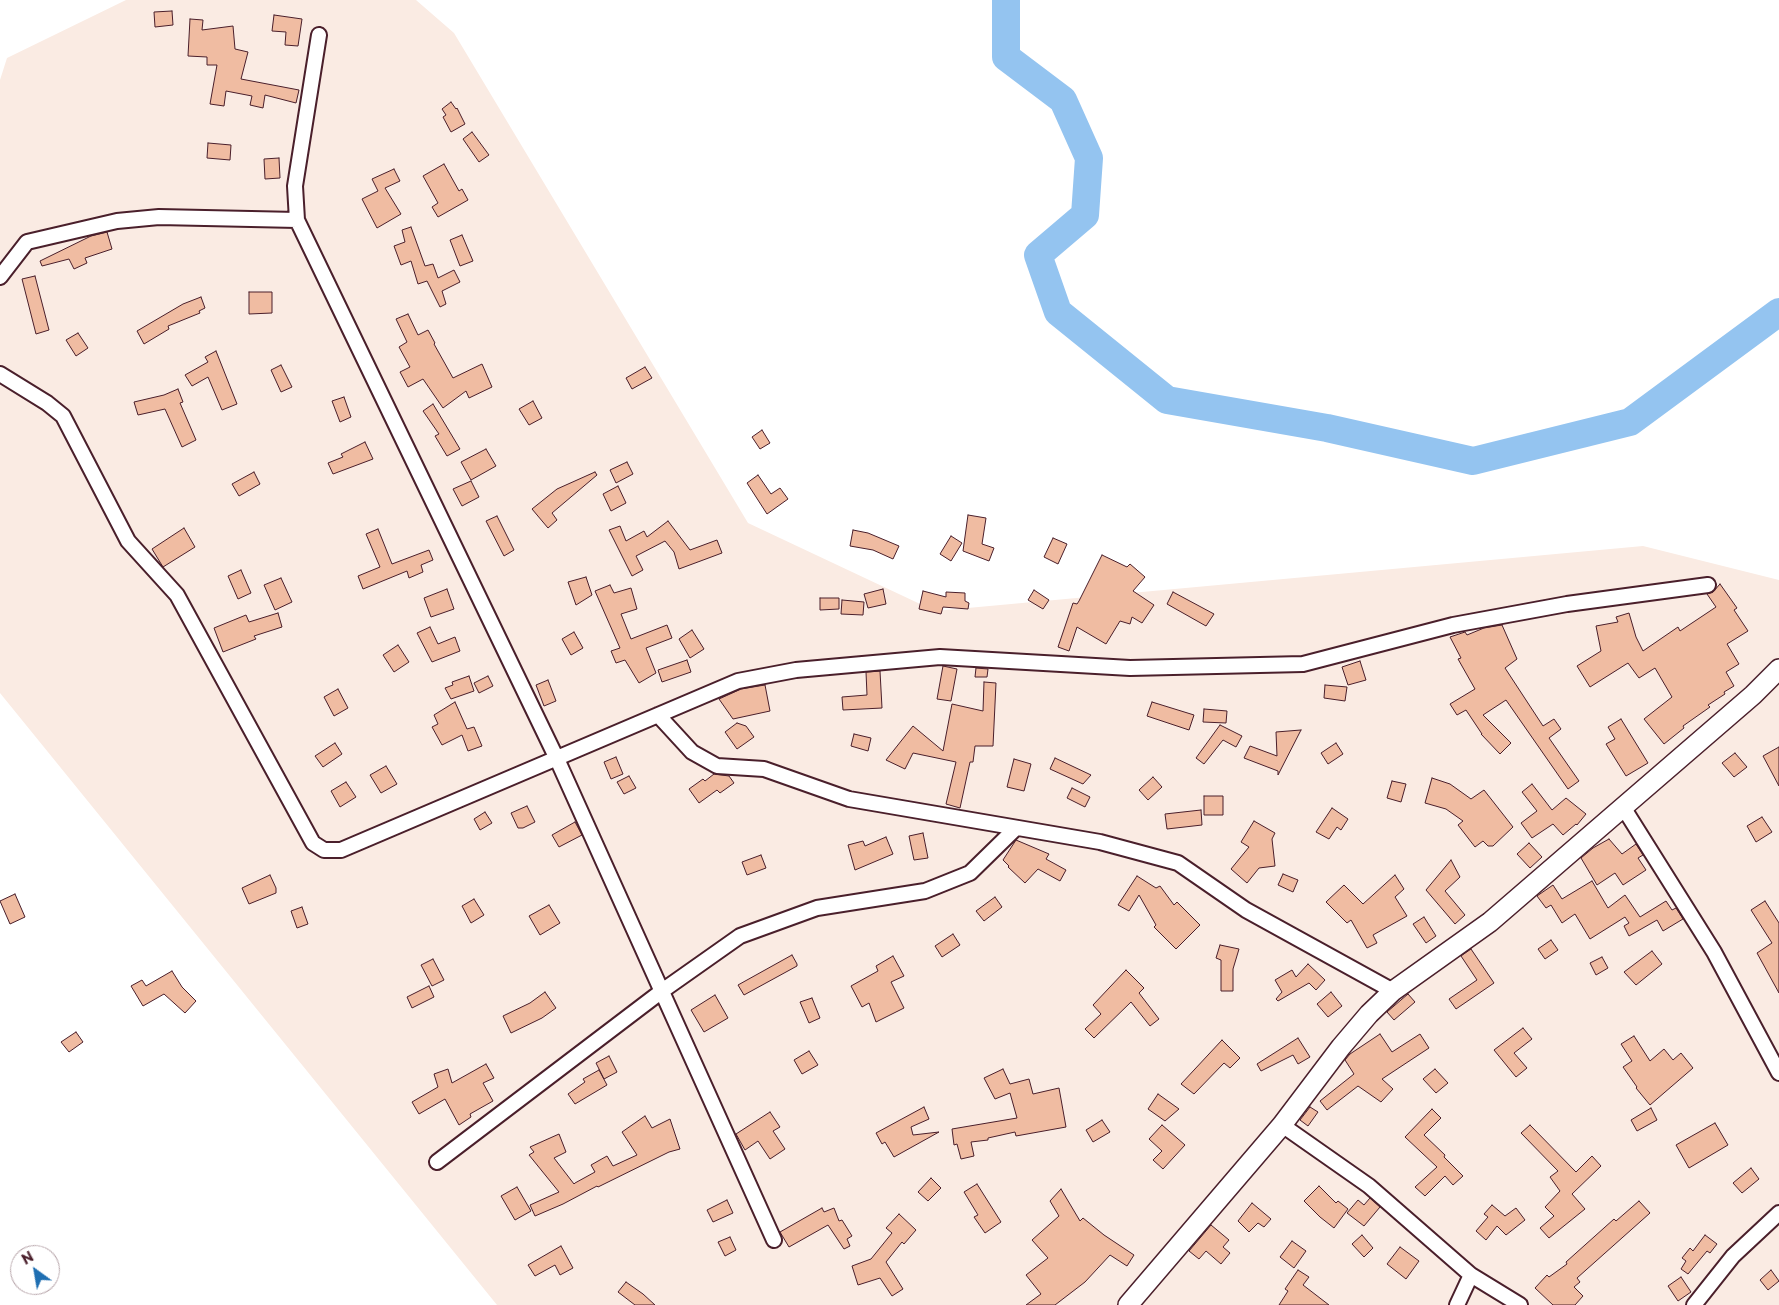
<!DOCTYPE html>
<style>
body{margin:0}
#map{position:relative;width:1779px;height:1305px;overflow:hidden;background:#fff;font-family:"Playpen Sans",sans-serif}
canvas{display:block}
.north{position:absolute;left:10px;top:1245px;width:50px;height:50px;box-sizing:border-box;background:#fff;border:1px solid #b7a5aa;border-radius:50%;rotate:328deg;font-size:14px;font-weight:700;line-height:20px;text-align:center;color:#4a1f2b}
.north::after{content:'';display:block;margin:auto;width:18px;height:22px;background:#1f6fb2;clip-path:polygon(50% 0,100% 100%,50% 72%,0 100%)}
</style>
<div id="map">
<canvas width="1779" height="1305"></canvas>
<div class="north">N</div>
</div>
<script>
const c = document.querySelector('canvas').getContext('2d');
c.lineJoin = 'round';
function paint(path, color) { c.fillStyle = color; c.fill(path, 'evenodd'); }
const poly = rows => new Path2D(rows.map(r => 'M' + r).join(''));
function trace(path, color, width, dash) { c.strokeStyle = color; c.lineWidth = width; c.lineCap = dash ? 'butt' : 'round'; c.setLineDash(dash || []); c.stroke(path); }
const built = poly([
 [126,0,416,0,454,33,748,523,935,611,1643,546,1779,580,1779,1305,497,1305,0,693,0,80,7,58]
]);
const river = poly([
 [1006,0,1006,57,1063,100,1089,158,1085,215,1038,255,1058,312,1167,400,1327,428,1473,461,1630,422,1779,312]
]);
const building = poly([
 [172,11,173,25,155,27,154,12,172,11],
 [274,15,302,19,298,46,285,45,286,32,272,31,274,15],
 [190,19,203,20,202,30,233,26,235,49,248,52,241,79,299,90,296,103,265,95,263,108,250,105,252,96,226,91,224,106,210,104,217,65,207,65,207,57,188,56,190,19],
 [451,102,456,109,457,108,465,124,451,132,443,117,446,115,442,109,451,102],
 [472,132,489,155,479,162,463,139,472,132],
 [208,143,231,145,230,160,207,158,208,143],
 [279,158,280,178,265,179,264,159,279,158],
 [444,164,459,191,462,189,468,200,438,217,432,207,438,203,423,176,444,164],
 [394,169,400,181,385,188,401,214,377,228,362,199,378,191,372,179,394,169],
 [411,227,425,266,433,264,438,278,454,270,460,282,442,291,446,304,440,307,427,281,418,284,411,261,401,265,394,246,405,242,402,230,411,227],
 [107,232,112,249,85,258,87,263,74,269,69,259,42,266,40,261,91,236,107,232],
 [462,235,473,261,460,266,450,240,462,235],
 [35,276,49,330,36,334,22,279,35,276],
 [249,292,272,292,272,313,249,314,249,292],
 [201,297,205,308,199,311,200,313,168,326,169,329,144,344,137,331,183,304,201,297],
 [408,314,418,335,428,330,435,343,434,344,453,378,482,364,492,387,469,398,466,391,443,408,423,379,408,387,400,372,410,367,399,347,407,342,396,319,408,314],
 [78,333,88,348,76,356,66,340,78,333],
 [216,351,237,404,222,410,208,377,192,386,185,375,208,362,205,357,216,351],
 [281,365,292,387,281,392,271,370,281,365],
 [645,367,652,378,632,389,626,378,645,367],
 [178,389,183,402,180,403,196,440,182,447,165,409,138,415,134,402,164,395,178,389],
 [344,397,351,417,340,422,332,401,344,397],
 [533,401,542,418,529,425,519,409,533,401],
 [433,404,460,449,447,456,435,436,439,434,423,411,433,404],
 [762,430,770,443,760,449,752,437,762,430],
 [365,442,373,459,333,474,328,463,343,457,341,454,365,442],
 [486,449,496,466,471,480,461,462,486,449],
 [627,462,633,474,616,483,610,470,627,462],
 [254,472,260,484,239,496,232,484,254,472],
 [595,472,597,475,552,513,557,520,548,528,532,509,557,489,595,472],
 [758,475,771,494,780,488,788,499,767,514,747,483,758,475],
 [471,481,479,497,462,506,453,489,471,481],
 [618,486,626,503,611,511,603,494,618,486],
 [968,515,986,518,982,544,994,548,989,561,963,551,968,515],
 [497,516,514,550,504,556,486,521,497,516],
 [668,521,690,550,717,540,722,553,679,569,674,552,665,541,636,556,643,570,632,576,609,530,620,526,626,541,644,531,647,537,668,521],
 [184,528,195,547,163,567,152,549,184,528],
 [378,529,392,564,429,550,433,560,421,565,423,572,409,578,407,571,363,589,358,576,380,567,366,534,378,529],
 [853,530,868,533,899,546,893,559,873,550,850,546,853,530],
 [951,536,962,543,951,561,940,554,951,536],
 [1053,538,1067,544,1058,564,1044,557,1053,538],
 [1102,555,1127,567,1130,564,1145,577,1133,591,1154,605,1142,623,1132,617,1130,624,1120,621,1106,644,1077,627,1069,651,1058,647,1073,603,1077,604,1079,601,1102,555],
 [241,570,251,593,238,599,228,576,241,570],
 [586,577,592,595,576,605,568,582,586,577],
 [281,578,292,602,275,610,264,585,281,578],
 [1720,584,1737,608,1734,610,1748,631,1727,644,1739,664,1726,672,1734,686,1724,692,1725,694,1708,705,1710,707,1683,726,1684,728,1664,744,1644,719,1672,697,1655,668,1639,678,1628,663,1590,687,1577,666,1601,651,1596,626,1618,622,1616,617,1629,613,1636,637,1643,651,1678,627,1680,631,1716,607,1707,594,1713,592,1720,584],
 [610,585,614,593,631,588,637,609,621,614,631,639,667,625,672,638,646,648,656,673,639,683,625,660,616,663,611,651,620,648,595,591,610,585],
 [447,589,454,609,431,617,424,598,447,589],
 [883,589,886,604,868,608,864,594,883,589],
 [1034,590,1049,600,1043,609,1028,600,1034,590],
 [923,591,946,597,946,592,965,593,965,601,969,603,968,609,943,607,941,614,919,609,923,591],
 [1173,592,1214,614,1206,626,1167,604,1173,592],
 [820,598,839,598,839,609,820,610,820,598],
 [842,600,864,602,863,615,841,614,842,600],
 [278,613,282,627,254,636,256,639,223,652,214,628,246,615,249,622,278,613],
 [1502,625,1517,659,1505,668,1543,726,1554,719,1561,729,1549,738,1579,781,1568,789,1506,700,1483,715,1511,743,1500,754,1481,734,1482,734,1466,710,1457,715,1450,704,1475,689,1458,659,1461,658,1450,637,1465,632,1467,635,1484,628,1502,625],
 [430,627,438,644,455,637,460,651,432,662,417,633,430,627],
 [692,630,704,649,690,658,679,639,692,630],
 [574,632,583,648,571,655,562,639,574,632],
 [398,645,409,662,394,672,383,655,398,645],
 [687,660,691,672,662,682,658,670,687,660],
 [1360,661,1366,680,1348,685,1342,667,1360,661],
 [943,666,957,669,951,701,937,699,943,666],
 [976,668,988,669,987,677,975,677,976,668],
 [880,671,882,708,843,710,842,697,867,695,866,672,880,671],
 [469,676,474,691,451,699,445,688,453,685,452,682,469,676],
 [488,676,493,686,479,693,474,683,488,676],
 [548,680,556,701,544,706,536,685,548,680],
 [984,682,996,683,993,746,975,746,973,762,970,762,960,808,946,804,956,762,913,753,905,769,886,760,913,726,943,751,952,704,983,711,984,682],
 [765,685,770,711,733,719,719,699,741,689,765,685],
 [1325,685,1347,687,1345,701,1324,698,1325,685],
 [338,689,348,708,334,716,324,697,338,689],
 [455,702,467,729,474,727,482,746,468,751,462,735,442,745,432,727,438,724,434,715,455,702],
 [1152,702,1194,715,1189,730,1147,716,1152,702],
 [1204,709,1227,711,1226,723,1203,722,1204,709],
 [1621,719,1648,763,1626,776,1606,744,1615,739,1608,727,1621,719],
 [737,723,746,726,754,737,737,749,725,732,737,723],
 [1220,725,1242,736,1236,747,1223,740,1204,764,1196,758,1220,725],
 [1301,730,1278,775,1278,771,1244,758,1250,746,1277,756,1276,732,1301,730],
 [854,734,871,738,868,751,851,746,854,734],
 [335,743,342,754,323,767,315,756,335,743],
 [1336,743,1343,754,1328,764,1321,753,1336,743],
 [1779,747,1779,786,1763,756,1779,747],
 [1735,753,1747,767,1734,777,1722,763,1735,753],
 [616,757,623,774,611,779,604,762,616,757],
 [1055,758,1091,775,1083,784,1050,769,1055,758],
 [1014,759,1031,764,1024,791,1007,787,1014,759],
 [386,766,397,784,381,793,370,775,386,766],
 [714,774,729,776,734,783,720,793,717,790,699,803,689,789,703,779,705,781,714,774],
 [629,776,636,788,624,794,617,782,629,776],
 [1153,777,1162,787,1148,800,1139,790,1153,777],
 [1432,778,1450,784,1471,799,1484,790,1513,827,1493,846,1488,846,1483,841,1475,847,1458,825,1463,821,1446,809,1425,803,1432,778],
 [1392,781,1406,784,1401,802,1387,798,1392,781],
 [346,782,356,797,340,807,331,791,346,782],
 [1532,784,1552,810,1566,798,1586,814,1577,825,1576,824,1563,835,1553,824,1532,838,1521,823,1537,811,1522,792,1532,784],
 [1072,788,1090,797,1085,807,1067,798,1072,788],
 [1204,796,1223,796,1223,815,1204,815,1204,796],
 [527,806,535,822,523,828,518,828,511,813,527,806],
 [1332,808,1348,819,1341,830,1337,827,1329,839,1316,832,1332,808],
 [1201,810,1202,825,1167,829,1165,814,1201,810],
 [485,812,492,823,480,830,474,819,485,812],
 [1762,817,1772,832,1756,842,1747,826,1762,817],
 [1254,821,1275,833,1272,839,1275,866,1259,868,1247,883,1231,869,1249,847,1241,842,1254,821],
 [575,822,582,835,559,847,552,835,575,822],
 [923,833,928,858,914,860,909,836,923,833],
 [886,837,893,854,855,870,848,845,863,841,865,846,886,837],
 [1609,839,1622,854,1636,844,1643,855,1638,858,1646,870,1623,885,1615,873,1597,885,1581,858,1593,848,1609,839],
 [1016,840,1049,854,1046,859,1066,870,1060,881,1038,869,1025,883,1008,867,1009,866,1003,860,1016,840],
 [1529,843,1542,857,1530,868,1517,854,1529,843],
 [761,855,766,868,747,875,742,862,761,855],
 [1451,860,1460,877,1445,891,1465,915,1455,924,1426,890,1451,860],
 [1283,874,1298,880,1293,892,1278,885,1283,874],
 [270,875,276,888,276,893,249,904,242,888,270,875],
 [1395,875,1404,889,1395,897,1407,916,1373,935,1377,943,1367,948,1351,920,1347,923,1326,902,1344,885,1363,904,1395,875],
 [1137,876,1156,888,1160,886,1174,905,1177,902,1200,925,1176,949,1154,927,1156,925,1139,895,1129,911,1118,905,1137,876],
 [1592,881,1608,908,1625,895,1640,917,1666,901,1672,910,1676,908,1683,919,1663,931,1657,920,1629,936,1624,926,1629,923,1625,917,1590,939,1575,914,1562,923,1551,905,1546,908,1537,896,1553,885,1562,899,1592,881],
 [15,894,25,917,10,924,0,901,15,894],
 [995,897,1002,907,984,921,976,911,995,897],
 [474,899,484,915,471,923,462,906,474,899],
 [1765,901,1779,923,1779,993,1757,953,1772,943,1751,910,1765,901],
 [549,905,560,923,540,935,529,916,549,905],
 [302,907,308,924,297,928,291,911,302,907],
 [1424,917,1436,936,1426,943,1413,924,1424,917],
 [953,934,960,945,942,957,935,946,953,934],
 [1551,940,1558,950,1545,959,1538,949,1551,940],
 [1220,945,1239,949,1233,969,1233,991,1221,991,1221,960,1216,958,1220,945],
 [1471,949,1494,983,1456,1009,1449,999,1477,980,1461,956,1471,949],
 [1652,951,1662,964,1636,985,1624,972,1652,951],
 [792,955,797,964,797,966,744,995,738,985,792,955],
 [893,956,904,976,891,982,904,1008,876,1022,869,1003,862,1007,851,986,878,971,876,966,893,956],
 [1602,957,1608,968,1596,975,1590,963,1602,957],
 [433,959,444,980,432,986,421,965,433,959],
 [1308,964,1325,980,1316,990,1309,983,1278,1001,1276,999,1282,992,1275,980,1292,970,1296,977,1308,964],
 [1126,970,1144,988,1139,993,1159,1019,1150,1026,1131,1002,1094,1038,1085,1029,1101,1014,1093,1005,1126,970],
 [172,971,182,987,196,1001,185,1013,164,994,143,1006,131,986,142,980,146,986,172,971],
 [429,986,434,997,412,1008,407,997,429,986],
 [545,992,556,1008,542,1018,511,1033,503,1016,530,1003,545,992],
 [1331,992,1342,1006,1328,1017,1317,1004,1331,992],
 [1408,994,1415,1002,1394,1020,1387,1012,1408,994],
 [715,995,728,1018,704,1032,691,1010,715,995],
 [812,998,820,1018,809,1023,800,1002,812,998],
 [1523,1028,1532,1039,1514,1053,1527,1068,1516,1077,1494,1050,1523,1028],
 [76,1032,83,1042,69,1052,61,1042,76,1032],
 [1380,1034,1392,1052,1420,1034,1429,1048,1382,1079,1393,1089,1381,1102,1358,1086,1327,1110,1320,1101,1354,1074,1345,1060,1350,1054,1380,1034],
 [1634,1036,1650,1061,1664,1049,1673,1060,1681,1053,1693,1068,1650,1105,1636,1088,1637,1087,1623,1067,1632,1061,1621,1044,1634,1036],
 [1298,1038,1310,1057,1298,1064,1293,1055,1261,1071,1257,1064,1298,1038],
 [1222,1040,1240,1058,1230,1068,1224,1063,1194,1094,1181,1084,1222,1040],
 [809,1051,818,1065,802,1074,794,1060,809,1051],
 [609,1056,617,1072,604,1079,596,1063,609,1056],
 [486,1064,494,1078,483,1083,493,1101,470,1114,471,1117,459,1125,445,1099,419,1114,412,1102,438,1087,434,1074,448,1069,452,1083,486,1064],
 [1003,1069,1010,1084,1029,1079,1033,1094,1059,1088,1066,1127,1016,1136,1015,1132,988,1138,988,1140,971,1142,974,1156,961,1159,957,1144,954,1145,952,1129,1017,1118,1010,1093,995,1099,984,1078,1003,1069],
 [1435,1069,1448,1083,1436,1093,1423,1079,1435,1069],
 [599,1070,607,1085,575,1104,568,1094,585,1082,583,1079,599,1070],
 [1158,1094,1179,1109,1165,1121,1148,1109,1158,1094],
 [924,1107,929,1119,911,1127,913,1135,939,1132,894,1157,885,1142,882,1144,876,1133,924,1107],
 [1310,1107,1318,1112,1308,1126,1300,1120,1310,1107],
 [1651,1108,1657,1120,1637,1131,1631,1120,1651,1108],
 [1432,1109,1441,1118,1424,1135,1445,1155,1444,1157,1463,1176,1453,1185,1445,1176,1425,1196,1415,1187,1437,1167,1405,1137,1432,1109],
 [770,1112,780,1127,773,1131,785,1149,770,1159,758,1141,745,1150,736,1134,770,1112],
 [645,1116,652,1128,670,1119,680,1149,669,1152,598,1187,597,1186,563,1204,535,1216,530,1205,559,1192,529,1155,534,1152,530,1147,559,1134,566,1152,554,1158,574,1184,575,1183,595,1172,591,1165,607,1156,613,1166,637,1155,622,1132,645,1116],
 [1102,1120,1110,1132,1093,1142,1086,1130,1102,1120],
 [1715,1123,1728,1145,1689,1168,1676,1145,1715,1123],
 [1162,1125,1185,1145,1163,1169,1153,1160,1162,1151,1149,1139,1162,1125],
 [1530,1125,1576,1172,1592,1156,1601,1166,1572,1194,1585,1209,1549,1238,1540,1228,1554,1216,1545,1207,1560,1191,1550,1177,1558,1171,1521,1133,1530,1125],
 [1751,1168,1759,1179,1742,1193,1733,1183,1751,1168],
 [931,1178,941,1188,928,1201,918,1192,931,1178],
 [977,1184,1001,1222,985,1233,974,1217,978,1215,964,1192,977,1184],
 [1319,1186,1336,1203,1338,1201,1348,1209,1334,1228,1320,1217,1304,1201,1319,1186],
 [517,1187,531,1211,515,1220,501,1196,517,1187],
 [1061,1189,1080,1221,1083,1218,1104,1235,1134,1255,1127,1266,1110,1255,1085,1282,1055,1305,1026,1305,1041,1294,1026,1275,1048,1258,1032,1240,1059,1216,1050,1201,1061,1189],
 [1370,1198,1380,1207,1364,1226,1347,1213,1358,1200,1364,1205,1370,1198],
 [727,1200,733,1213,713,1222,707,1210,727,1200],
 [1639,1201,1650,1213,1577,1278,1580,1282,1574,1287,1583,1296,1575,1305,1553,1305,1535,1288,1547,1275,1549,1277,1567,1264,1566,1262,1614,1219,1616,1221,1639,1201],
 [1252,1203,1271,1219,1264,1227,1258,1223,1249,1232,1238,1221,1252,1203],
 [1492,1205,1505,1216,1516,1208,1525,1220,1506,1235,1497,1226,1486,1240,1476,1231,1488,1217,1484,1214,1492,1205],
 [822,1208,824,1212,834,1208,839,1221,842,1220,852,1236,847,1239,850,1246,844,1249,828,1225,789,1247,780,1232,822,1208],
 [899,1214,916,1230,904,1244,902,1242,886,1262,903,1289,892,1296,880,1278,858,1285,852,1266,871,1259,892,1233,886,1228,899,1214],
 [1211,1225,1229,1240,1223,1247,1230,1253,1221,1264,1206,1251,1199,1259,1189,1251,1211,1225],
 [1362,1235,1373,1248,1364,1257,1352,1244,1362,1235],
 [1705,1235,1717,1244,1710,1253,1707,1251,1688,1274,1681,1269,1686,1261,1682,1258,1690,1248,1693,1251,1705,1235],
 [730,1237,736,1250,725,1256,718,1242,730,1237],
 [1292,1241,1306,1251,1294,1268,1280,1257,1292,1241],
 [561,1246,573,1268,560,1275,555,1265,535,1276,528,1265,561,1246],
 [1400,1247,1419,1261,1406,1279,1387,1264,1400,1247],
 [1298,1270,1309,1277,1303,1285,1329,1305,1279,1305,1288,1291,1285,1289,1298,1270],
 [1771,1270,1779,1281,1768,1290,1760,1280,1771,1270],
 [1681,1277,1691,1292,1678,1301,1668,1286,1681,1277],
 [626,1282,643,1294,655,1305,635,1305,618,1292,626,1282]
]);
const street = poly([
 [319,35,295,186,297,220,557,759,774,1240],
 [0,277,27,242,117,221,159,217,297,220],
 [0,374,47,403,63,416,128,541,177,595,313,843,324,850,341,850,738,681,796,670,940,657,1130,668,1303,664,1453,625,1567,604,1708,585],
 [658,715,692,752,717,766,764,769,849,799,1100,842,1178,863,1246,910,1393,991],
 [1623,807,1714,952,1779,1073],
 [1282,1125,1369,1186,1471,1275,1520,1305],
 [437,1162,662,991,740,936,817,908,925,891,970,873,1016,828],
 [1457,1305,1471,1275],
 [1694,1305,1733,1256,1779,1213]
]);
const secondary = poly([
 [1128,1305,1282,1125,1341,1047,1369,1014,1393,991,1490,922,1753,695,1779,669]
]);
paint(built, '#faebe3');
trace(river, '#94c4f0', 28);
paint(building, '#f0bca2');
trace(building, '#4a1f2b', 1);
trace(street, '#4a1f2b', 18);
trace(secondary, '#4a1f2b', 22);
trace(street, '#fff', 14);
trace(secondary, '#fff', 19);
</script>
